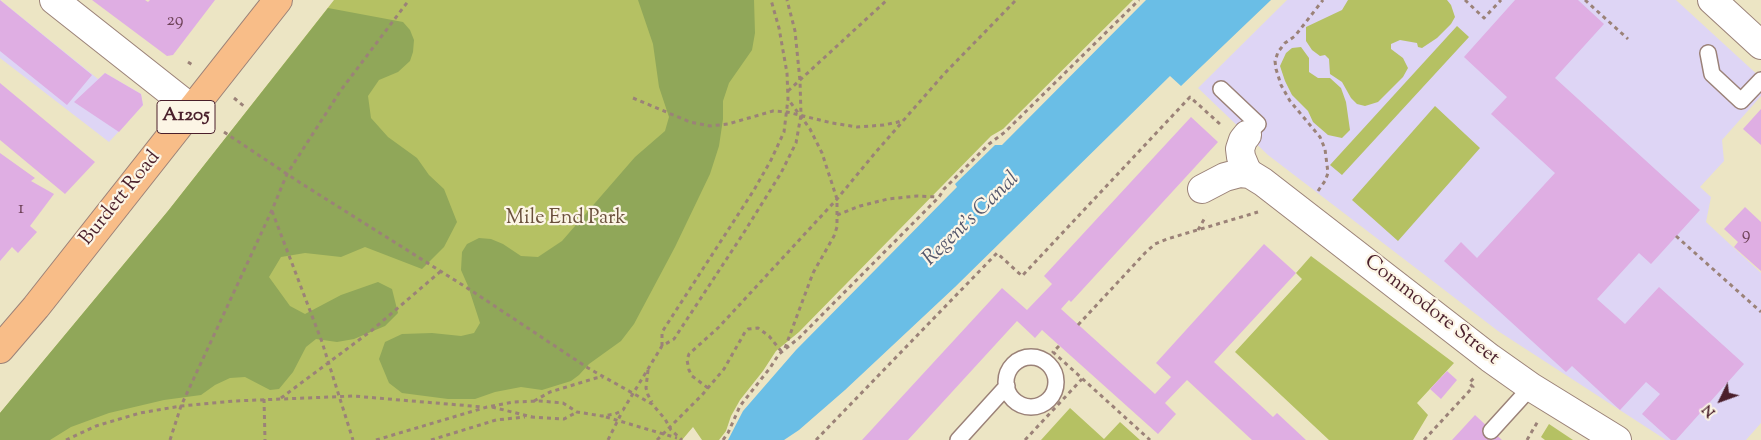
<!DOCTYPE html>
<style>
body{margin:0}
#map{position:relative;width:1761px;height:440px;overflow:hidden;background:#ece5c4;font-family:"Sorts Mill Goudy",serif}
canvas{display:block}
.north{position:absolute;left:1696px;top:375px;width:50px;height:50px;-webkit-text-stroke:4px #fcf5e5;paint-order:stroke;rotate:228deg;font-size:14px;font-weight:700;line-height:20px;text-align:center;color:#4a1f2b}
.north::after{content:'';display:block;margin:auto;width:18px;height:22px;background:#4a1f2b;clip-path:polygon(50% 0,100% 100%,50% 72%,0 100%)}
</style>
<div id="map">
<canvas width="1761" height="440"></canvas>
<div class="north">N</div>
</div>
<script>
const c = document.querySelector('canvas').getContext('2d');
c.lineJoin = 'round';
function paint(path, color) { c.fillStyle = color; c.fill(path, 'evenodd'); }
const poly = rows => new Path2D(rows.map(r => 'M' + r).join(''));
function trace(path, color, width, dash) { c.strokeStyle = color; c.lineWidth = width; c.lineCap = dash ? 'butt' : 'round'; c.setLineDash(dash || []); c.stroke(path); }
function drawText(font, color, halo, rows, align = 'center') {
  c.font = font + ' "Sorts Mill Goudy",serif'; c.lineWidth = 4.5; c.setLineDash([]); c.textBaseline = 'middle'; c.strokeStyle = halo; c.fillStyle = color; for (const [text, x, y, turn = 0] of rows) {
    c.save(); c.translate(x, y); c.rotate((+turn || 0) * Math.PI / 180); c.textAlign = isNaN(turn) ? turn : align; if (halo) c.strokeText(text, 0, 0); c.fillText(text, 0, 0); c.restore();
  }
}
const built = poly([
 [0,0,98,79,105,73,141,94,143,105,109,142,0,58],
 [1287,0,1676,0,1761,78,1761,96,1722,140,1724,161,1700,187,1711,197,1706,222,1761,273,1761,423,1746,440,1666,440,1498,331,1268,155,1198,88]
]);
const green = poly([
 [334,0,1133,0,1003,129,991,136,799,332,776,351,763,371,740,400,731,416,726,431,719,440,702,440,693,427,682,440,0,440,0,413,168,211],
 [1348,0,1447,0,1451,5,1455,17,1451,24,1437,38,1422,48,1418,47,1417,43,1400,40,1391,44,1391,49,1403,58,1408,68,1403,77,1378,102,1365,106,1357,104,1351,98,1342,82,1330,74,1329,59,1325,55,1320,56,1312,50,1306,41,1306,27,1342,10],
 [1457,26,1469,37,1342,175,1330,165],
 [1301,47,1309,58,1309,72,1318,78,1330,78,1341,88,1346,102,1350,130,1342,138,1328,135,1313,122,1308,111,1292,95,1285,81,1280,66,1286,53,1292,48],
 [1435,106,1480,148,1398,241,1352,200],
 [1311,256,1454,363,1417,403,1428,415,1413,440,1329,440,1235,352,1302,279,1296,273],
 [1070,408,1104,439,1120,422,1140,440,1041,440],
 [1549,424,1573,440,1545,440,1541,437]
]);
const forest = poly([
 [638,0,754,0,755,33,752,50,729,83,723,101,723,119,719,146,710,174,675,247,634,324,621,341,589,364,579,375,571,381,542,390,521,387,495,392,475,399,448,399,402,393,389,383,379,359,385,342,402,334,432,333,461,336,474,333,480,323,468,286,461,270,462,252,467,244,479,238,491,239,503,244,521,256,538,257,562,241,635,157,665,131,669,117,659,87,653,44],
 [328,8,403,22,410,30,414,40,413,52,410,61,398,72,379,80,368,96,371,118,388,137,417,158,429,175,444,189,457,222,444,247,422,269,365,247,341,257,305,253,281,257,269,277,290,306,305,314,341,295,378,282,392,289,398,313,385,326,354,339,337,342,316,339,306,347,293,372,279,389,270,390,245,377,230,378,215,385,201,395,164,400,109,413,71,427,50,440,0,440,0,413,168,211]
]);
const water = poly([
 [1146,0,1271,0,1181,86,1170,76,955,287,845,390,799,430,784,440,728,440,743,411,796,350,957,187,955,184,995,145,1002,145]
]);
const building = poly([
 [0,0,92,75,67,105,0,51],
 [92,0,145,0,148,2,150,0,215,0,173,55,167,56],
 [1515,0,1578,0,1604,24,1555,78,1700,210,1651,264,1639,253,1597,299,1625,324,1659,287,1744,364,1676,440,1671,440,1642,414,1660,394,1646,382,1620,410,1572,366,1566,372,1444,261,1461,242,1477,258,1555,173,1491,114,1507,97,1464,57],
 [105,73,141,94,143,105,119,132,74,102],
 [0,83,95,162,65,194,0,140],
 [1761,109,1761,145,1743,129],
 [1191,117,1218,142,1071,302,1069,300,1061,309,1155,394,1171,377,1156,363,1264,244,1296,273,1214,362,1273,417,1277,413,1306,440,1252,440,1187,380,1165,403,1176,414,1158,434,1042,330,1035,338,1017,321,908,440,862,440,1002,288,1027,310,1052,284,1044,276],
 [0,153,35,178,31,181,54,194,30,226,37,232,18,253,12,247,0,261],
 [1745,207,1761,222,1761,271,1734,247,1738,242,1724,229],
 [1447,371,1457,380,1441,399,1430,389],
 [1475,415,1502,440,1452,440]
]);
const path = poly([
 [1465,0,1484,18,1501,0],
 [1585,0,1628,39],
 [188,62,194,66],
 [788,91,887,0],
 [234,98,245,107],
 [633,98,690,122,710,126,728,124,773,111,787,112,832,123,857,127,884,125,898,122,903,119],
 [224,132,299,182,472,291,588,368,652,404,665,419,671,430,682,440],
 [1318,191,1325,181,1328,173,1325,149,1320,137,1290,101,1281,85,1276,69,1275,61,1278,52,1285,43,1295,36,1323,0],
 [272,211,322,342,353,440],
 [837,215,860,206,888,199,917,196,938,197],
 [1198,230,1206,216],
 [1676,236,1761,312],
 [1078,325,1145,253,1155,244,1167,239,1258,212],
 [662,346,662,332,754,190,771,160,784,132,788,99,787,73,779,28,771,0],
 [1059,346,1053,352,1150,440],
 [785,348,813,273,834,236,837,227,837,199,822,153,810,129,788,99],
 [648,370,646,388,648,395,652,402],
 [708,388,692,376,689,370,687,360,689,354,719,327,837,199,875,153,944,74,1016,0],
 [281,398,371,331,441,271],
 [264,399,265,440],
 [534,401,550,392,596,378,603,377],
 [492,407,532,417],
 [531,417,564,419,577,412],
 [606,417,677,438],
 [66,440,96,426,140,413,181,406,234,401,353,396,483,407],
 [170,440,181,406,272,210,287,174,341,90,409,0],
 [376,440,487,407,514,402,540,401,563,403,577,412,602,416,615,414,623,410,662,346,674,339,743,234,781,173,796,143,801,115,800,81,795,31,787,0],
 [431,440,496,420,525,417],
 [608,440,622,412],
 [657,440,702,395,724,369,745,332,748,329,758,328,769,336,781,351],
 [723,440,728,433,740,406,770,368,779,354,799,338,939,197,944,189,989,144,1005,132,1139,0],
 [816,440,997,253,1022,276,1190,97,1221,125],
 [1025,440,1082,379],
 [1424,440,1473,387,1469,383,1474,378],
 [1527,440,1538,421]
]);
const lane = poly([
 [1708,53,1712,74,1741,101,1761,80],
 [1221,89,1258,124,1247,135],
 '1006 382a25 25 0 1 1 50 0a25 25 0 1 1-50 0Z',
 [1491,431,1531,387],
 [958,440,1007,386]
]);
const street = poly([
 [54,0,192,109],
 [1712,0,1761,45],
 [1247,135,1243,140,1240,149,1241,157,1246,169,1250,174],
 [1202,189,1225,177,1240,173,1250,174,1263,182,1490,358,1531,387,1617,440]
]);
const primary = poly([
 [0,349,36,307,278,0]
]);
const numberNames = [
 ["29",175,22],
 ["1",21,210],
 ["9",1746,236]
];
const shields = [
 [186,117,58]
];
const shieldNames = [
 ["A1205",186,117]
];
const streetNames = [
 ["Burdett Road",121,199,-51],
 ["Commodore Street",1431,311,38]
];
const parkNames = [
 ["Mile End Park",566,220]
];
const waterNames = [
 ["Regent's Canal",972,220,-44]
];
paint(built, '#ded5f5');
paint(green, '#b5c163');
paint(forest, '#90a759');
paint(water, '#6abee6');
paint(building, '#dfaee3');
trace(lane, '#9b8278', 18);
trace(street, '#9b8278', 30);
trace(primary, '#9b8278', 30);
trace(path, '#9b8278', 3, [4, 4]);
trace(lane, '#fff', 15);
trace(street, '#fff', 28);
trace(primary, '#f8bd88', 28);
drawText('18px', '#6f4359', null, numberNames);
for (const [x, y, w] of shields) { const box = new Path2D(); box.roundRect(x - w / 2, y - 16.5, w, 33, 4); c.fillStyle = '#fcf5e5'; c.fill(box); trace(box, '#4a1f2b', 1); }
drawText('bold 19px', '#4a1f2b', null, shieldNames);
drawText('20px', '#4a1f2b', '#fcf5e5', streetNames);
drawText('20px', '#6a503c', '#fcf5e5', parkNames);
drawText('italic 21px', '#55576c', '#fcf5e5', waterNames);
</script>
